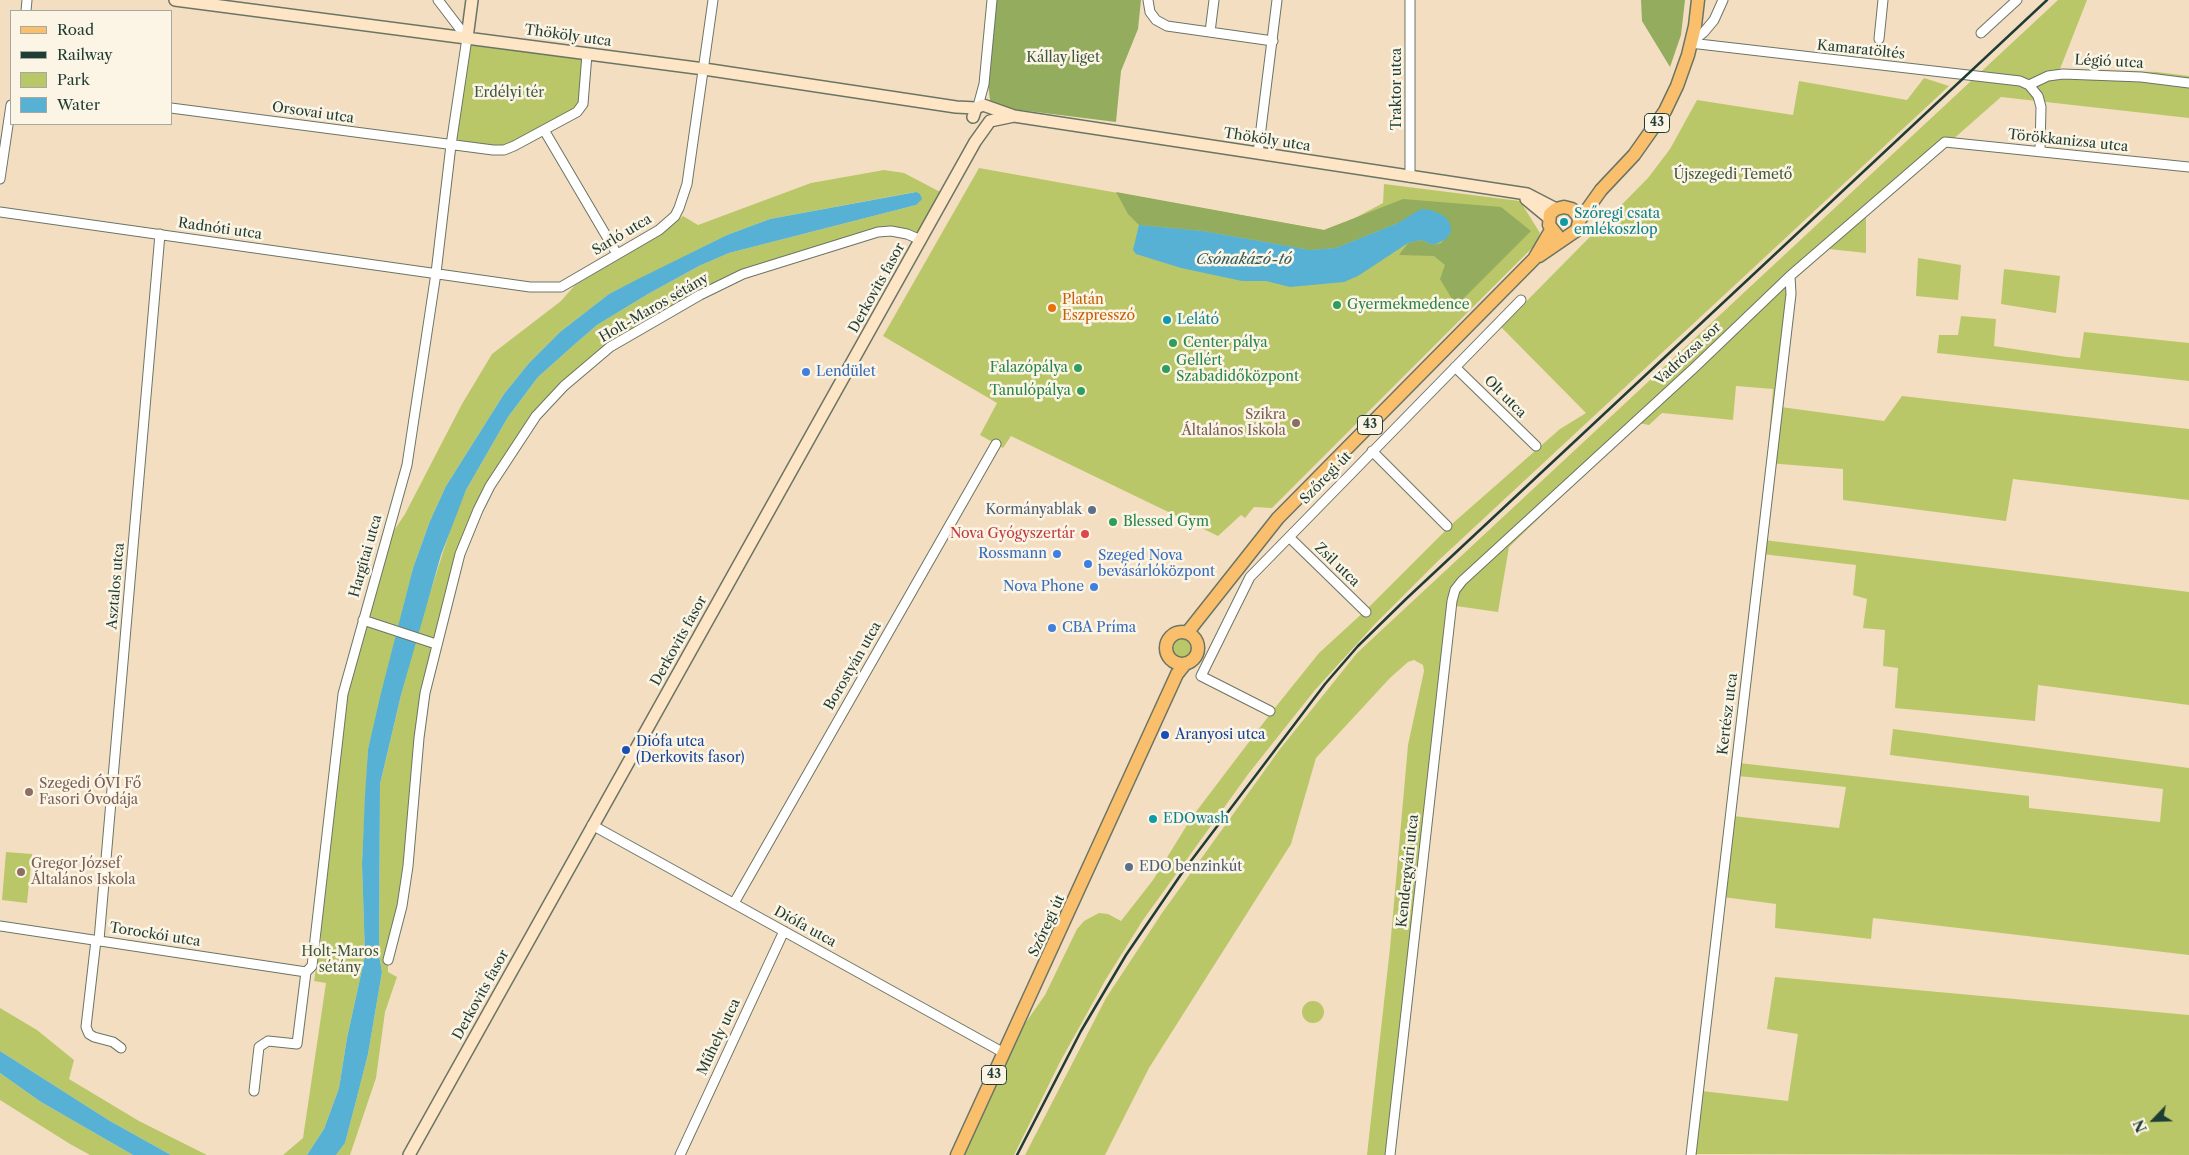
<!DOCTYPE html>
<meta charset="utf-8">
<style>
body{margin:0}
#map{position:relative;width:2189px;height:1155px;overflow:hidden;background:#f4dec1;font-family:"Libre Caslon Text",serif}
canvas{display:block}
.legend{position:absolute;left:10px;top:10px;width:162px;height:115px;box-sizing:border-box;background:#fcf5e5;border:1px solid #a4ab9e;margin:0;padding:6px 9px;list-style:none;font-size:15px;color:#1f3d34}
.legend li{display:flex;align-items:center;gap:10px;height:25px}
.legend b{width:25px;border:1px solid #a4ab9e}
.north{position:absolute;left:2129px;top:1095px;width:50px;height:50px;-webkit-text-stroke:4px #fcf5e5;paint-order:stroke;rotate:246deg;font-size:14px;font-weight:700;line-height:20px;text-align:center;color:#1f3d34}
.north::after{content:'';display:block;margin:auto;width:18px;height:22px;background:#1f3d34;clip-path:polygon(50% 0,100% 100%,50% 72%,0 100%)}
</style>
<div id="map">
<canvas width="2189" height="1155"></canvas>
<ul class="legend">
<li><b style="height:6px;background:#f9bf6d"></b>Road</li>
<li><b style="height:6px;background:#1f3d34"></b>Railway</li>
<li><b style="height:14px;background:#bac769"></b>Park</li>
<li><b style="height:14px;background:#56b1d4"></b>Water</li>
</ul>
<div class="north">N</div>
</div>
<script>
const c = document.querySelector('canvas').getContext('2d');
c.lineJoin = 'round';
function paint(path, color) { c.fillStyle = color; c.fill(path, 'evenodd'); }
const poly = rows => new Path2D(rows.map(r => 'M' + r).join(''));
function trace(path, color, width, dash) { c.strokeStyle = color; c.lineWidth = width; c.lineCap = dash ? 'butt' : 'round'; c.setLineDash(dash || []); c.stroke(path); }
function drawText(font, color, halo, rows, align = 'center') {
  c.font = font + ' "Libre Caslon Text",serif'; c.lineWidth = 5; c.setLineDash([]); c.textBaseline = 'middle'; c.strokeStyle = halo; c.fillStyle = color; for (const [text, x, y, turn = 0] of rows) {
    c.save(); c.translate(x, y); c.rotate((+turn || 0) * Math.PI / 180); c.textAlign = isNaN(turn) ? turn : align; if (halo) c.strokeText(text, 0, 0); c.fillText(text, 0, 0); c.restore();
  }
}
const green = poly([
 [2058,0,2087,0,2060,69,2157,72,2189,76,2189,118,2001,97,1866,216,1866,253,1829,249,1796,278,1794,284,1781,407,1884,421,1902,396,2189,429,2189,500,2013,479,2006,521,1843,500,1843,469,1767,463,1773,389,1736,386,1733,420,1662,413,1649,425,1638,423,1509,547,1498,612,1456,606,1394,1155,1367,1155,1390,948,1408,745,1424,671,1423,665,1414,660,1408,662,1390,678,1316,758,1291,844,1149,1068,1105,1155,1025,1155,1106,998,1162,913,1280,749,1357,653],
 [467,38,587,54,583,104,514,146,451,145],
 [1924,78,1949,86,1438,561,1375,624,1315,690,1249,773,1143,920,1106,979,1060,1062,1014,1155,964,1155,1024,1025,1045,995,1077,929,1084,921,1099,913,1108,914,1121,921,1153,880,1192,817,1274,709,1319,653,1367,609,1453,523,1560,429,1586,413,1501,327,1648,178,1670,149,1697,100,1793,115,1799,81,1907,100],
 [979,168,1324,230,1353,219,1383,203,1384,184,1520,201,1540,233,1536,244,1272,508,1254,507,1245,518,1241,515,1218,536,1011,436,1003,448,980,435,997,403,883,336],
 [884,170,904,173,946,195,921,240,891,231,743,274,621,341,564,386,511,452,467,534,425,693,408,866,388,964,388,972,397,977,385,1012,376,1078,350,1155,336,1155,345,1143,368,1054,382,972,379,955,380,784,401,695,421,621,453,521,466,490,508,417,538,377,575,344,597,325,648,294,699,266,729,253,916,205,915,192,770,219,727,235,609,294,560,332,529,363,504,394,446,486,430,521,413,568,368,749,362,864,365,956,347,1038,339,1088,324,1129,307,1155,283,1155,303,1138,326,983,314,981,321,938,320,913,348,687,391,535,405,514,462,404,492,354,561,301,575,285,660,235,683,216,698,225,811,183],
 [1918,258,1961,265,1958,300,1916,296],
 [2004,269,2060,276,2056,313,2001,304],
 [1961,316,1996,319,1994,346,2067,357,2080,358,2084,332,2189,343,2189,381,1937,353,1939,335,1958,335],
 [1764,540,2189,592,2189,705,2038,685,2035,721,1895,708,1898,668,1883,666,1885,630,1863,628,1867,599,1853,595,1856,565,1762,554],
 '1173 648a10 10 0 1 1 20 0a10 10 0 1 1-20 0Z',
 [1893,729,2189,768,2189,955,1873,918,1871,939,1775,928,1776,904,1723,897,1733,816,1839,828,1846,787,1738,776,1739,763,2029,796,2029,808,2160,822,2163,789,1890,755],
 [6,852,32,854,27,903,2,900],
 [1775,977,2189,1015,2189,1155,1694,1154,1702,1091,1788,1101,1798,1034,1767,1029],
 '1302 1012a11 11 0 1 1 22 0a11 11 0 1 1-22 0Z',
 [0,1008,37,1030,74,1060,69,1079,139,1121,207,1155,171,1155,110,1121,0,1051],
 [0,1073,41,1102,133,1155,90,1155,70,1144,0,1100]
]);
const forest = poly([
 [996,0,1141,0,1138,29,1121,71,1116,122,996,107,990,100,988,83],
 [1641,0,1685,0,1681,35,1670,67,1642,21],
 [1116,192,1324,230,1403,199,1501,207,1531,231,1460,302,1452,299,1440,279,1445,265,1434,256,1399,255,1408,243,1421,240,1434,245,1441,243,1451,232,1398,223,1336,248,1310,250,1203,231,1139,225,1128,214]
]);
const water = poly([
 [916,192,920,194,922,199,916,205,729,253,699,266,648,294,597,325,575,344,538,377,508,417,466,490,441,555,401,695,380,784,379,955,382,972,368,1054,357,1097,345,1143,336,1155,307,1155,324,1129,339,1088,347,1038,365,956,362,864,365,795,368,749,381,693,413,568,430,521,446,486,504,394,529,363,560,332,609,294,638,279,727,235,770,219],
 [1421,209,1431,210,1444,216,1450,223,1451,232,1446,239,1434,245,1421,240,1408,243,1358,276,1344,282,1290,287,1266,281,1242,281,1181,268,1136,254,1133,250,1139,225,1203,231,1310,250,1336,248,1398,223],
 [0,1051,110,1121,171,1155,133,1155,41,1102,0,1073]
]);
const street = poly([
 [1148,0,1150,12,1156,20,1167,26,1273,41],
 [26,11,27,0],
 [1210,32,1214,0],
 [1981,33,2017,0],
 [1879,39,1883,0],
 [1690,43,2020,81,2029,85,2038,96,2041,107,2040,151],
 [1691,43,1704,32,1714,20,1723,0],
 [2029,85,2048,76,2063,74,2141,77,2189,83],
 [978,106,984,84,992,0],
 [171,108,493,150,504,150,514,146,577,112,583,104,587,54],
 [544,130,617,254],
 [1258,153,1277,0],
 [1410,177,1410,0],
 [0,179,11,105],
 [0,212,530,287,561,287,659,230,675,216,679,208,687,184,713,0],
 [1455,367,1536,446],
 [1372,451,1447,526],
 [1289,537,1366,612],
 [363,620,436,644],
 [1270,711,1201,676,1250,577,1521,300],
 [592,825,1004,1053],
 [734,903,996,444],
 [0,926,306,972],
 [96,940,86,1027,89,1034,94,1037,113,1042,121,1048],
 [99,940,160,234],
 [388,960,402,906,408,866,419,738,425,693,460,554,478,510,490,486,536,416,564,386,610,347,700,295,743,274,878,232,891,231,907,234,921,240],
 [306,972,312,966,343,694,407,465,436,273,451,145,467,38,438,0],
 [254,1091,259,1047,268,1041,297,1044,306,972],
 [680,1155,784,931],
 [1390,1155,1452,601,1455,590,1462,581,1694,368,1790,276,1945,142,2189,167],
 [1691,1155,1791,294,1790,276]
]);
const secondary = poly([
 [175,0,704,69,956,107,976,108],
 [467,38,472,0],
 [973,117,976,108,983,105,1014,116,1527,194,1556,209],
 [1526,199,1549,218],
 [409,1155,975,142,990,121,1014,116]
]);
const primary = poly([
 [1557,235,1549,225,1550,214,1556,209,1564,207,1572,209,1578,216,1579,221],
 [1539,256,1577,230,1579,221,1601,190,1634,155,1665,111,1677,86,1688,55,1695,26,1698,0],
 '1166 648a16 16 0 1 1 32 0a16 16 0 1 1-32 0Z',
 [1187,633,1278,518,1534,259,1551,230],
 [957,1155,1177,674,1185,664]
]);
const rail = poly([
 [1017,1155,1081,1031,1126,955,1184,870,1325,684,1358,646,1406,599,2047,0]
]);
const markers = [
 [1564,222,5,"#0f9aa8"],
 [1337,305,5,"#2e9e5b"],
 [1052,308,5,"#e8710a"],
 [1167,320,5,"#0f9aa8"],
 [1173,343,5,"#2e9e5b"],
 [1078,368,5,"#2e9e5b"],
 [1166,369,5,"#2e9e5b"],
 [806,372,5,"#3f7fe0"],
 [1081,391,5,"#2e9e5b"],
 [1296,423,5,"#8d6e63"],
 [1092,510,5,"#5c6f8a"],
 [1113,522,5,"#2e9e5b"],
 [1085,534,5,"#e0444e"],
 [1057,554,5,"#3f7fe0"],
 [1088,564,5,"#3f7fe0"],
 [1094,587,5,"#3f7fe0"],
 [1052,628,5,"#3f7fe0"],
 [1165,735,5,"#1a4fb4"],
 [626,750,5,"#1a4fb4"],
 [29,792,5,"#8d6e63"],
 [1153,819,5,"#0f9aa8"],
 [1129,867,5,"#5c6f8a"],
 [21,872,5,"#8d6e63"]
];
const shields = [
 [1657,123,25],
 [1370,425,25],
 [994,1075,25]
];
const shieldNames = [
 ["43",1657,123],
 ["43",1370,425],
 ["43",994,1075]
];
const streetNames = [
 ["Thököly utca",568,36,8],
 ["Kamaratöltés",1861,50,6],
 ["Légió utca",2109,62,3],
 ["Traktor utca",1397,89,-90],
 ["Orsovai utca",313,113,8],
 ["Thököly utca",1267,140,9],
 ["Törökkanizsa utca",2068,141,6],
 ["Radnóti utca",220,229,8],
 ["Sarló utca",622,235,-31],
 ["Derkovits fasor",877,288,-61],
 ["Holt-Maros sétány",654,308,-30],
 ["Vadrózsa sor",1688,354,-43],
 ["Olt utca",1505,397,45],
 ["Szőregi út",1326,478,-46],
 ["Hargitai utca",366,556,-74],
 ["Zsil utca",1337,565,44],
 ["Asztalos utca",116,586,-85],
 ["Derkovits fasor",679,641,-61],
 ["Borostyán utca",853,666,-60],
 ["Kertész utca",1728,714,-83],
 ["Kendergyári utca",1408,871,-84],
 ["Szőregi út",1047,926,-65],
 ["Diófa utca",805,927,29],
 ["Torockói utca",155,935,9],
 ["Derkovits fasor",481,995,-61],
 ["Műhely utca",719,1037,-65]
];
const parkNames = [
 ["Kállay liget",1063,58],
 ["Erdélyi tér",509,93],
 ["Újszegedi Temető",1733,175],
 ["Holt-Maros",340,952],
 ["sétány",340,968]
];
const cultureNames = [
 ["Szőregi csata",1574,214],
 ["emlékoszlop",1574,230],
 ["Lelátó",1177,320],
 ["EDOwash",1163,819]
];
const foodNames = [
 ["Platán",1062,300],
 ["Eszpresszó",1062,316]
];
const leisureNames = [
 ["Gyermekmedence",1347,305],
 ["Center pálya",1183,343],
 ["Gellért",1176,361],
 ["Szabadidőközpont",1176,377],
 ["Falazópálya",1068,368,"right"],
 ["Tanulópálya",1071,391,"right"],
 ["Blessed Gym",1123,522]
];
const shopNames = [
 ["Lendület",816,372],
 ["Rossmann",1047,554,"right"],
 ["Szeged Nova",1098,556],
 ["bevásárlóközpont",1098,572],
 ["Nova Phone",1084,587,"right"],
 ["CBA Príma",1062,628]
];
const educationNames = [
 ["Szikra",1286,415,"right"],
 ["Általános Iskola",1286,431,"right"],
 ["Szegedi ÓVI Fő",39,784],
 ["Fasori Óvodája",39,800],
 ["Gregor József",31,864],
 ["Általános Iskola",31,880]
];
const serviceNames = [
 ["Kormányablak",1082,510],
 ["EDO benzinkút",1139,867,"left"]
];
const healthNames = [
 ["Nova Gyógyszertár",1075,534]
];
const transitNames = [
 ["Aranyosi utca",1175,735],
 ["Diófa utca",636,742],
 ["(Derkovits fasor)",636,758]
];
const waterNames = [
 ["Csónakázó-tó",1244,260]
];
paint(green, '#bac769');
paint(forest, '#93ac5d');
paint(water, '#56b1d4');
trace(street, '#6a7565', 11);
trace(secondary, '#6a7565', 14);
trace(primary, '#6a7565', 15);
trace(street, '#fff', 9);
trace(secondary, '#fde5c5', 11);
trace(primary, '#f9bf6d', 12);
trace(rail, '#1f3d34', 2.5);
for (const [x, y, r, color] of markers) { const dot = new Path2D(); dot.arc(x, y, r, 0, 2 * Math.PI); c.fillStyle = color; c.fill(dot); trace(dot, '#fcf5e5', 2); }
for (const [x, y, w] of shields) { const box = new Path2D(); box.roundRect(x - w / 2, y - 9.5, w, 19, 4); c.fillStyle = '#fcf5e5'; c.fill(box); trace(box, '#1f3d34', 1); }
drawText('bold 12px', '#1f3d34', null, shieldNames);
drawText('14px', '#1f3d34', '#fcf5e5', streetNames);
drawText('14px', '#3e593f', '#fcf5e5', parkNames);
drawText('14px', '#0d838f', '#fcf5e5', cultureNames, 'left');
drawText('14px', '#c56008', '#fcf5e5', foodNames, 'left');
drawText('14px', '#27864d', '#fcf5e5', leisureNames, 'left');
drawText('14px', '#366cbe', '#fcf5e5', shopNames, 'left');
drawText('14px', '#785e54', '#fcf5e5', educationNames, 'left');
drawText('14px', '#4e5e75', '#fcf5e5', serviceNames, 'right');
drawText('14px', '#be3a42', '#fcf5e5', healthNames, 'right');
drawText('14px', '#164399', '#fcf5e5', transitNames, 'left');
drawText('italic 15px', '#2d5a5c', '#fcf5e5', waterNames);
</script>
